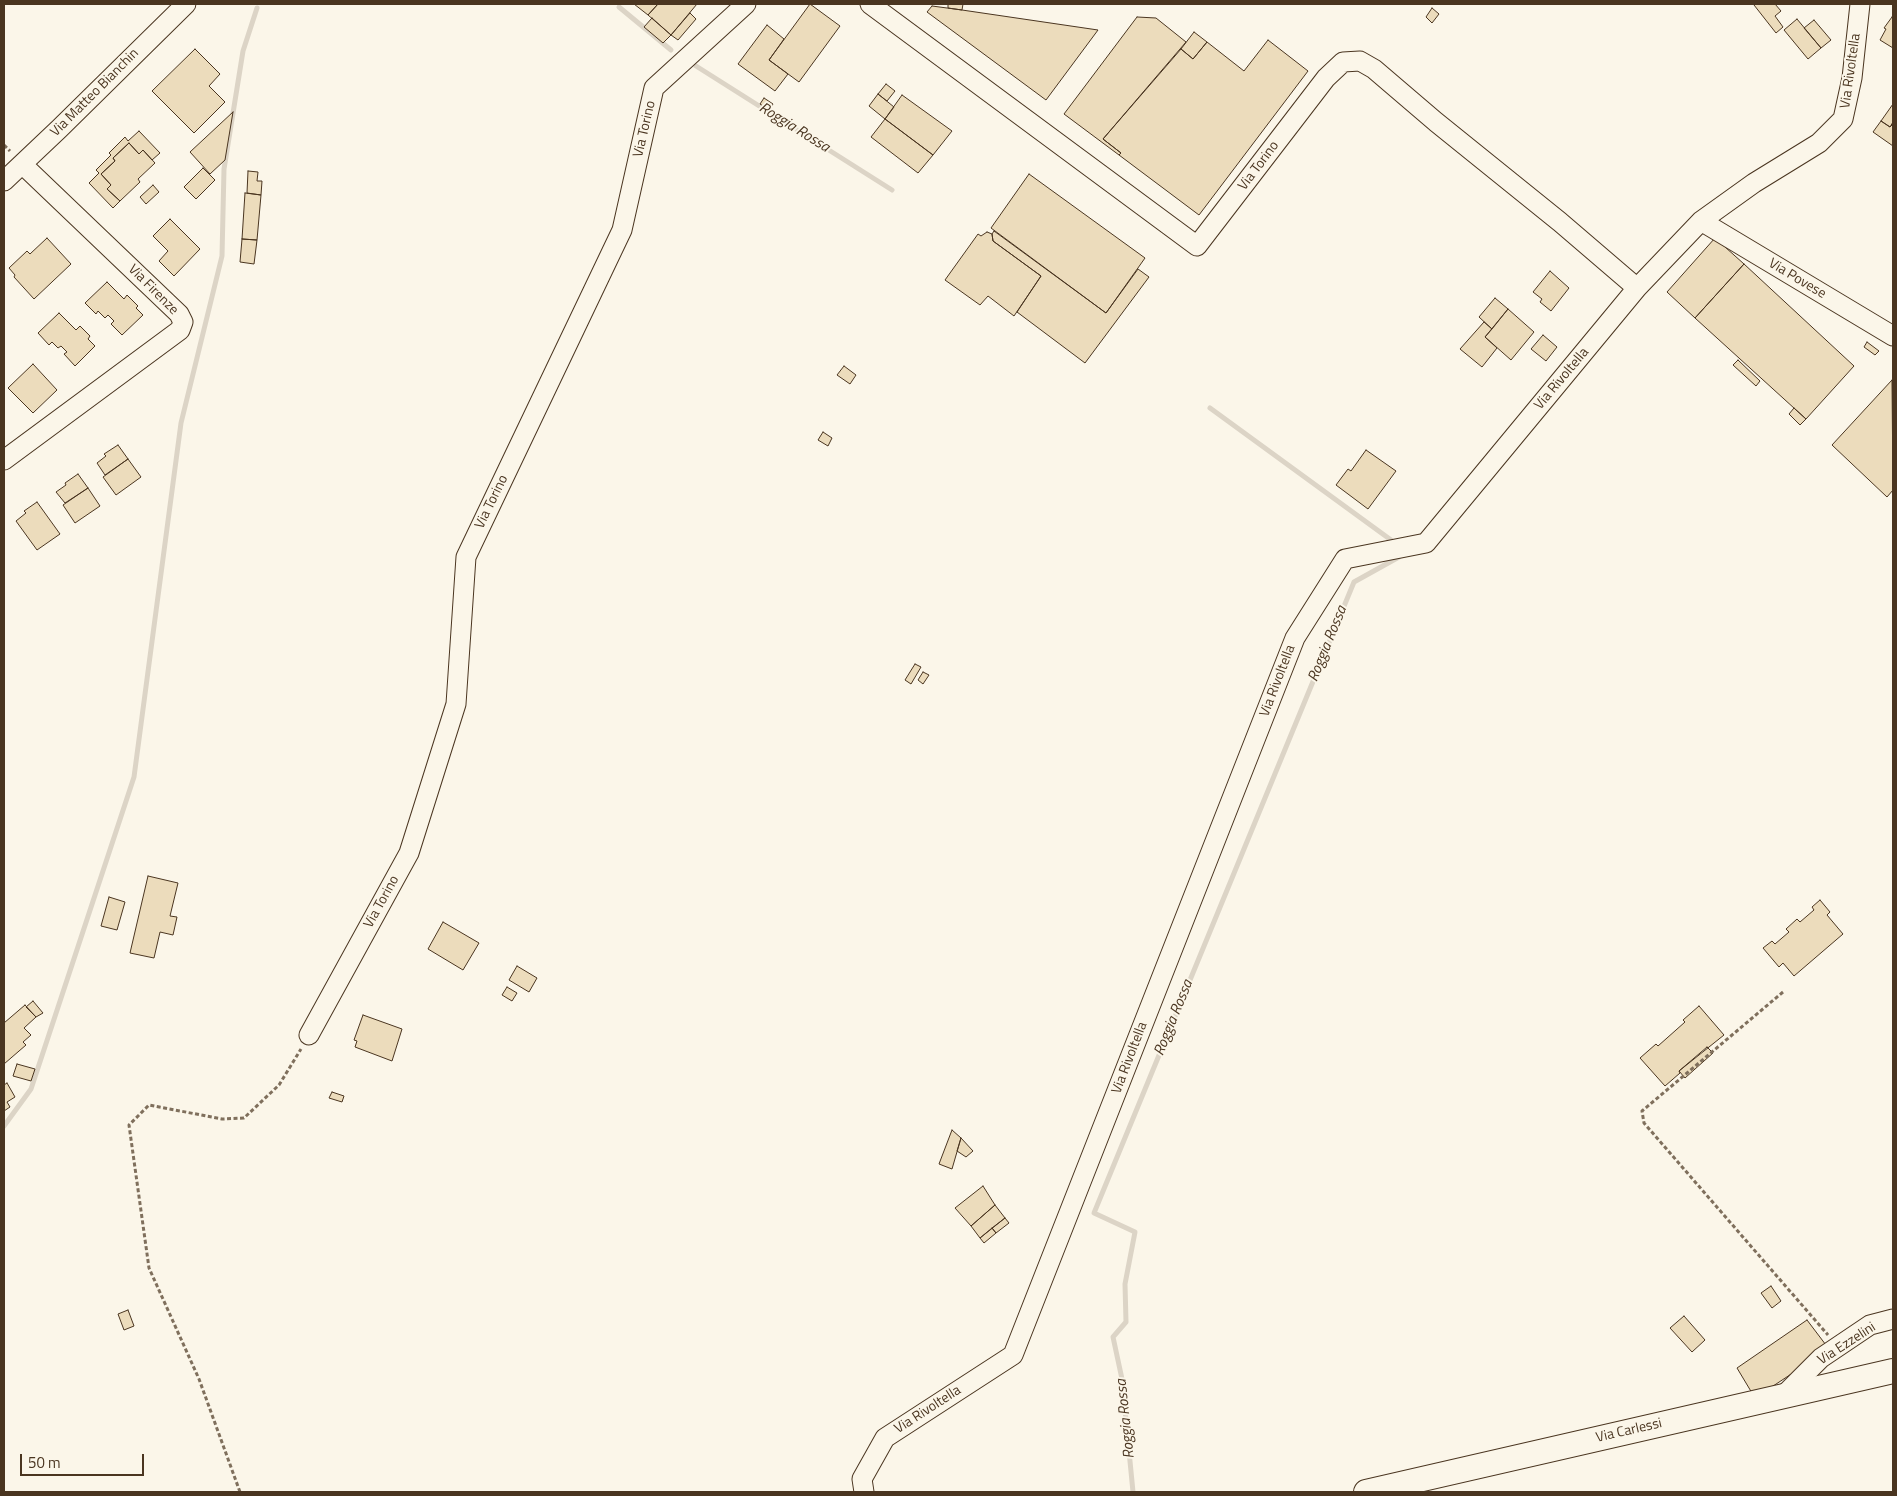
<!DOCTYPE html>
<style>
body{margin:0}
#map{position:relative;width:1897px;height:1496px;overflow:hidden;background:#fbf6e9;font-family:"Titillium Web",sans-serif}
canvas{display:block}
.frame{position:absolute;inset:0;border:5px solid #4a3520;pointer-events:none}
.scale{position:absolute;left:20px;top:1454px;width:124px;height:22px;box-sizing:border-box;border:2px solid #4a3520;border-top:0;padding-left:6px;font-size:15px;line-height:18px;white-space:nowrap;color:#4a3520;-webkit-text-stroke:4px #fbf6e9;paint-order:stroke}
</style>
<div id="map">
<canvas width="1897" height="1496"></canvas>
<div class="frame"></div>
<div class="scale">50 m</div>
</div>
<script>
const c = document.querySelector('canvas').getContext('2d');
c.lineJoin = 'round';
const poly = rows => new Path2D(rows.map(r => 'M' + r).join(''));
function trace(path, color, width, dash) { c.strokeStyle = color; c.lineWidth = width; c.lineCap = dash ? 'butt' : 'round'; c.setLineDash(dash || []); c.stroke(path); }
function paint(path, color) { c.fillStyle = color; c.fill(path, 'evenodd'); }
function drawText(font, color, halo, rows, align = 'center') {
  c.font = font + ' "Titillium Web",sans-serif'; c.lineWidth = 4; c.setLineDash([]); c.textBaseline = 'middle'; c.strokeStyle = halo; c.fillStyle = color; for (const [text, x, y, turn = 0] of rows) {
    c.save(); c.translate(x, y); c.rotate((+turn || 0) * Math.PI / 180); c.textAlign = isNaN(turn) ? turn : align; if (halo) c.strokeText(text, 0, 0); c.fillText(text, 0, 0); c.restore();
  }
}
const stream = poly([
 [619,7,671,50],
 [696,66,892,190],
 [1210,408,1391,540],
 [4,1126,31,1089,134,777,181,423,222,256,224,169,243,51,257,8],
 [1133,1492,1122,1379,1113,1337,1126,1322,1125,1284,1135,1232,1094,1213,1354,582,1399,557]
]);
const building = poly([
 [634,4,658,4,648,15,634,4],
 [658,4,697,4,671,35,648,15,658,4],
 [810,4,840,26,799,82,769,60,810,4],
 [948,4,963,4,962,10,948,8,948,4],
 [1756,4,1775,4,1781,11,1775,16,1783,27,1776,33,1754,5,1756,4],
 [932,6,962,10,1098,30,1046,100,927,12,932,6],
 [1432,8,1439,14,1432,23,1426,17,1432,8],
 [690,13,696,19,678,40,671,35,690,13],
 [1137,17,1156,18,1186,42,1103,139,1121,153,1119,155,1064,114,1137,17],
 [1892,17,1893,18,1893,48,1880,40,1886,29,1884,28,1892,17],
 [652,18,671,35,663,43,644,27,652,18],
 [1797,19,1821,48,1808,59,1784,30,1797,19],
 [1814,20,1831,40,1821,48,1804,28,1814,20],
 [767,25,784,39,769,60,788,74,775,91,738,64,767,25],
 [1194,32,1207,42,1193,59,1181,49,1194,32],
 [1268,40,1308,71,1199,215,1119,155,1121,153,1103,139,1181,49,1193,59,1207,42,1244,71,1268,40],
 [195,49,220,74,209,86,225,102,194,133,152,91,195,49],
 [886,84,895,91,887,101,878,94,886,84],
 [878,94,894,107,885,119,869,106,878,94],
 [902,95,952,131,933,155,885,119,902,95],
 [764,98,773,104,769,110,760,104,764,98],
 [1893,104,1893,122,1890,127,1881,121,1893,104],
 [233,112,225,160,210,174,190,152,233,112],
 [885,119,933,155,918,173,871,137,885,119],
 [1881,121,1890,127,1893,124,1893,146,1873,132,1881,121],
 [139,131,160,153,152,160,143,150,139,154,129,143,113,158,115,161,101,174,111,185,107,189,120,201,113,208,89,183,99,173,96,170,111,155,109,153,125,137,128,141,139,131],
 [129,143,139,154,143,150,155,163,138,179,140,182,120,201,107,189,111,185,101,174,115,161,113,158,129,143],
 [203,168,215,180,196,199,184,187,203,168],
 [248,171,258,172,257,181,262,181,261,195,247,193,248,171],
 [1029,174,1145,258,1106,313,991,228,1029,174],
 [153,185,159,192,146,204,140,197,153,185],
 [245,193,261,195,257,240,242,239,245,193],
 [170,219,200,249,174,276,159,261,168,251,153,236,170,219],
 [994,231,1106,313,1138,269,1149,277,1085,363,1017,312,1041,276,993,241,992,234,994,231],
 [987,232,992,234,993,241,1041,276,1014,316,988,296,980,305,945,280,978,234,981,236,987,232],
 [47,238,71,264,34,299,14,277,15,275,9,268,27,251,30,254,47,238],
 [1715,238,1744,264,1695,318,1667,292,1715,238],
 [242,239,257,240,254,264,240,262,242,239],
 [1744,264,1854,366,1806,419,1695,318,1744,264],
 [1550,271,1569,288,1551,311,1540,302,1542,299,1533,292,1550,271],
 [107,282,124,299,127,295,138,306,136,308,143,315,122,335,111,324,114,321,108,315,105,318,98,311,96,314,85,303,107,282],
 [1495,298,1508,309,1492,329,1479,317,1495,298],
 [1508,309,1534,332,1511,360,1485,337,1508,309],
 [59,313,76,330,80,326,90,336,88,339,95,346,75,366,64,354,67,352,61,346,58,348,52,342,49,345,38,333,59,313],
 [1484,322,1492,329,1485,337,1497,348,1482,367,1460,349,1484,322],
 [1543,335,1557,347,1546,361,1531,349,1543,335],
 [1867,342,1879,351,1875,355,1864,347,1867,342],
 [1738,360,1760,381,1756,386,1733,365,1738,360],
 [33,364,57,390,33,413,8,388,33,364],
 [844,366,856,375,850,384,837,375,844,366],
 [1892,380,1893,490,1887,497,1832,445,1892,380],
 [1794,408,1806,419,1800,425,1789,414,1794,408],
 [823,432,832,438,828,446,818,440,823,432],
 [118,445,128,459,105,475,97,463,106,456,104,454,118,445],
 [1366,450,1396,471,1368,509,1336,485,1348,469,1351,471,1366,450],
 [128,459,141,477,116,495,103,477,128,459],
 [78,474,88,488,65,503,56,492,66,485,65,483,78,474],
 [88,488,100,506,75,523,63,505,88,488],
 [37,502,60,534,37,550,16,521,26,513,24,511,37,502],
 [915,664,921,667,911,684,905,680,915,664],
 [923,672,929,675,923,684,918,680,923,672],
 [148,876,178,883,170,916,177,917,173,935,160,932,154,958,130,953,148,876],
 [109,897,125,902,117,930,101,926,109,897],
 [1820,900,1830,912,1827,915,1843,934,1794,976,1783,963,1779,967,1763,948,1772,941,1775,944,1789,932,1786,929,1797,919,1800,922,1814,910,1812,907,1820,900],
 [443,922,479,943,463,970,428,949,443,922],
 [517,966,537,978,529,992,509,980,517,966],
 [507,987,517,993,512,1001,502,995,507,987],
 [33,1001,43,1013,36,1017,26,1007,33,1001],
 [25,1005,36,1017,24,1028,31,1035,23,1042,26,1045,4,1064,4,1023,25,1005],
 [1699,1006,1724,1035,1679,1071,1680,1073,1665,1086,1640,1058,1656,1044,1658,1046,1685,1022,1683,1020,1699,1006],
 [363,1015,402,1029,392,1061,355,1047,357,1041,354,1040,363,1015],
 [1707,1047,1713,1053,1685,1078,1679,1071,1707,1047],
 [17,1064,35,1069,31,1081,13,1076,17,1064],
 [7,1083,15,1097,7,1102,10,1107,4,1111,4,1085,7,1083],
 [332,1092,344,1096,342,1102,329,1098,332,1092],
 [952,1130,961,1138,952,1169,939,1164,952,1130],
 [961,1138,973,1151,966,1157,957,1151,961,1138],
 [983,1186,995,1205,971,1226,955,1208,983,1186],
 [995,1205,1005,1218,980,1238,971,1226,995,1205],
 [1005,1218,1009,1223,996,1233,992,1228,1005,1218],
 [992,1228,996,1233,984,1243,980,1238,992,1228],
 [1771,1286,1781,1301,1772,1308,1761,1293,1771,1286],
 [128,1310,134,1326,124,1330,118,1314,128,1310],
 [1684,1316,1705,1340,1692,1352,1670,1328,1684,1316],
 [1807,1320,1829,1349,1755,1398,1737,1368,1807,1320]
]);
const path = poly([
 [4,145,10,151],
 [1783,992,1642,1111,1644,1123,1828,1335],
 [240,1492,199,1379,149,1268,129,1125,149,1105,222,1119,244,1118,279,1085,301,1049]
]);
const minor = poly([
 [870,4,1197,246,1326,78,1343,62,1360,61,1374,69,1436,122,1560,222,1637,288],
 [4,181,59,129,186,4],
 [1701,221,1893,336],
 [4,460,180,330,183,322,179,314,22,164],
 [309,1035,409,853,456,704,466,557,622,230,654,88,746,4],
 [1783,1396,1821,1358,1870,1325,1893,1319],
 [864,1492,862,1479,885,1438,1013,1355,1295,638,1345,559,1426,543,1637,288,1701,221,1754,183,1819,143,1843,119,1852,78,1860,4]
]);
const major = poly([
 [1366,1492,1893,1371]
]);
const streetNames = [
 ["Via Rivoltella",1851,71,-82],
 ["Via Matteo Bianchin",95,93,-45],
 ["Via Torino",645,129,-77],
 ["Via Torino",1259,166,-53],
 ["Via Povese",1797,279,31],
 ["Via Firenze",153,290,45],
 ["Via Rivoltella",1562,379,-50],
 ["Via Torino",492,502,-64],
 ["Via Rivoltella",1278,681,-69],
 ["Via Torino",382,902,-61],
 ["Via Rivoltella",1130,1058,-69],
 ["Via Ezzelini",1847,1344,-33],
 ["Via Rivoltella",928,1410,-33],
 ["Via Carlessi",1629,1431,-13]
];
const waterNames = [
 ["Roggia Rossa",794,128,32],
 ["Roggia Rossa",1328,644,-68],
 ["Roggia Rossa",1174,1018,-68],
 ["Roggia Rossa",1126,1419,-96]
];
trace(stream, '#dcd4c6', 5);
paint(building, '#ecdcbc');
trace(building, '#4a3520', 1);
trace(minor, '#4a3520', 21);
trace(major, '#4a3520', 26);
trace(path, '#7f6f5c', 3, [4, 2.5]);
trace(minor, '#fbf6e9', 19);
trace(major, '#fbf6e9', 24);
drawText('14px', '#4a3520', '#fbf6e9', streetNames);
drawText('italic 15px', '#4a3520', '#fbf6e9', waterNames);
</script>
